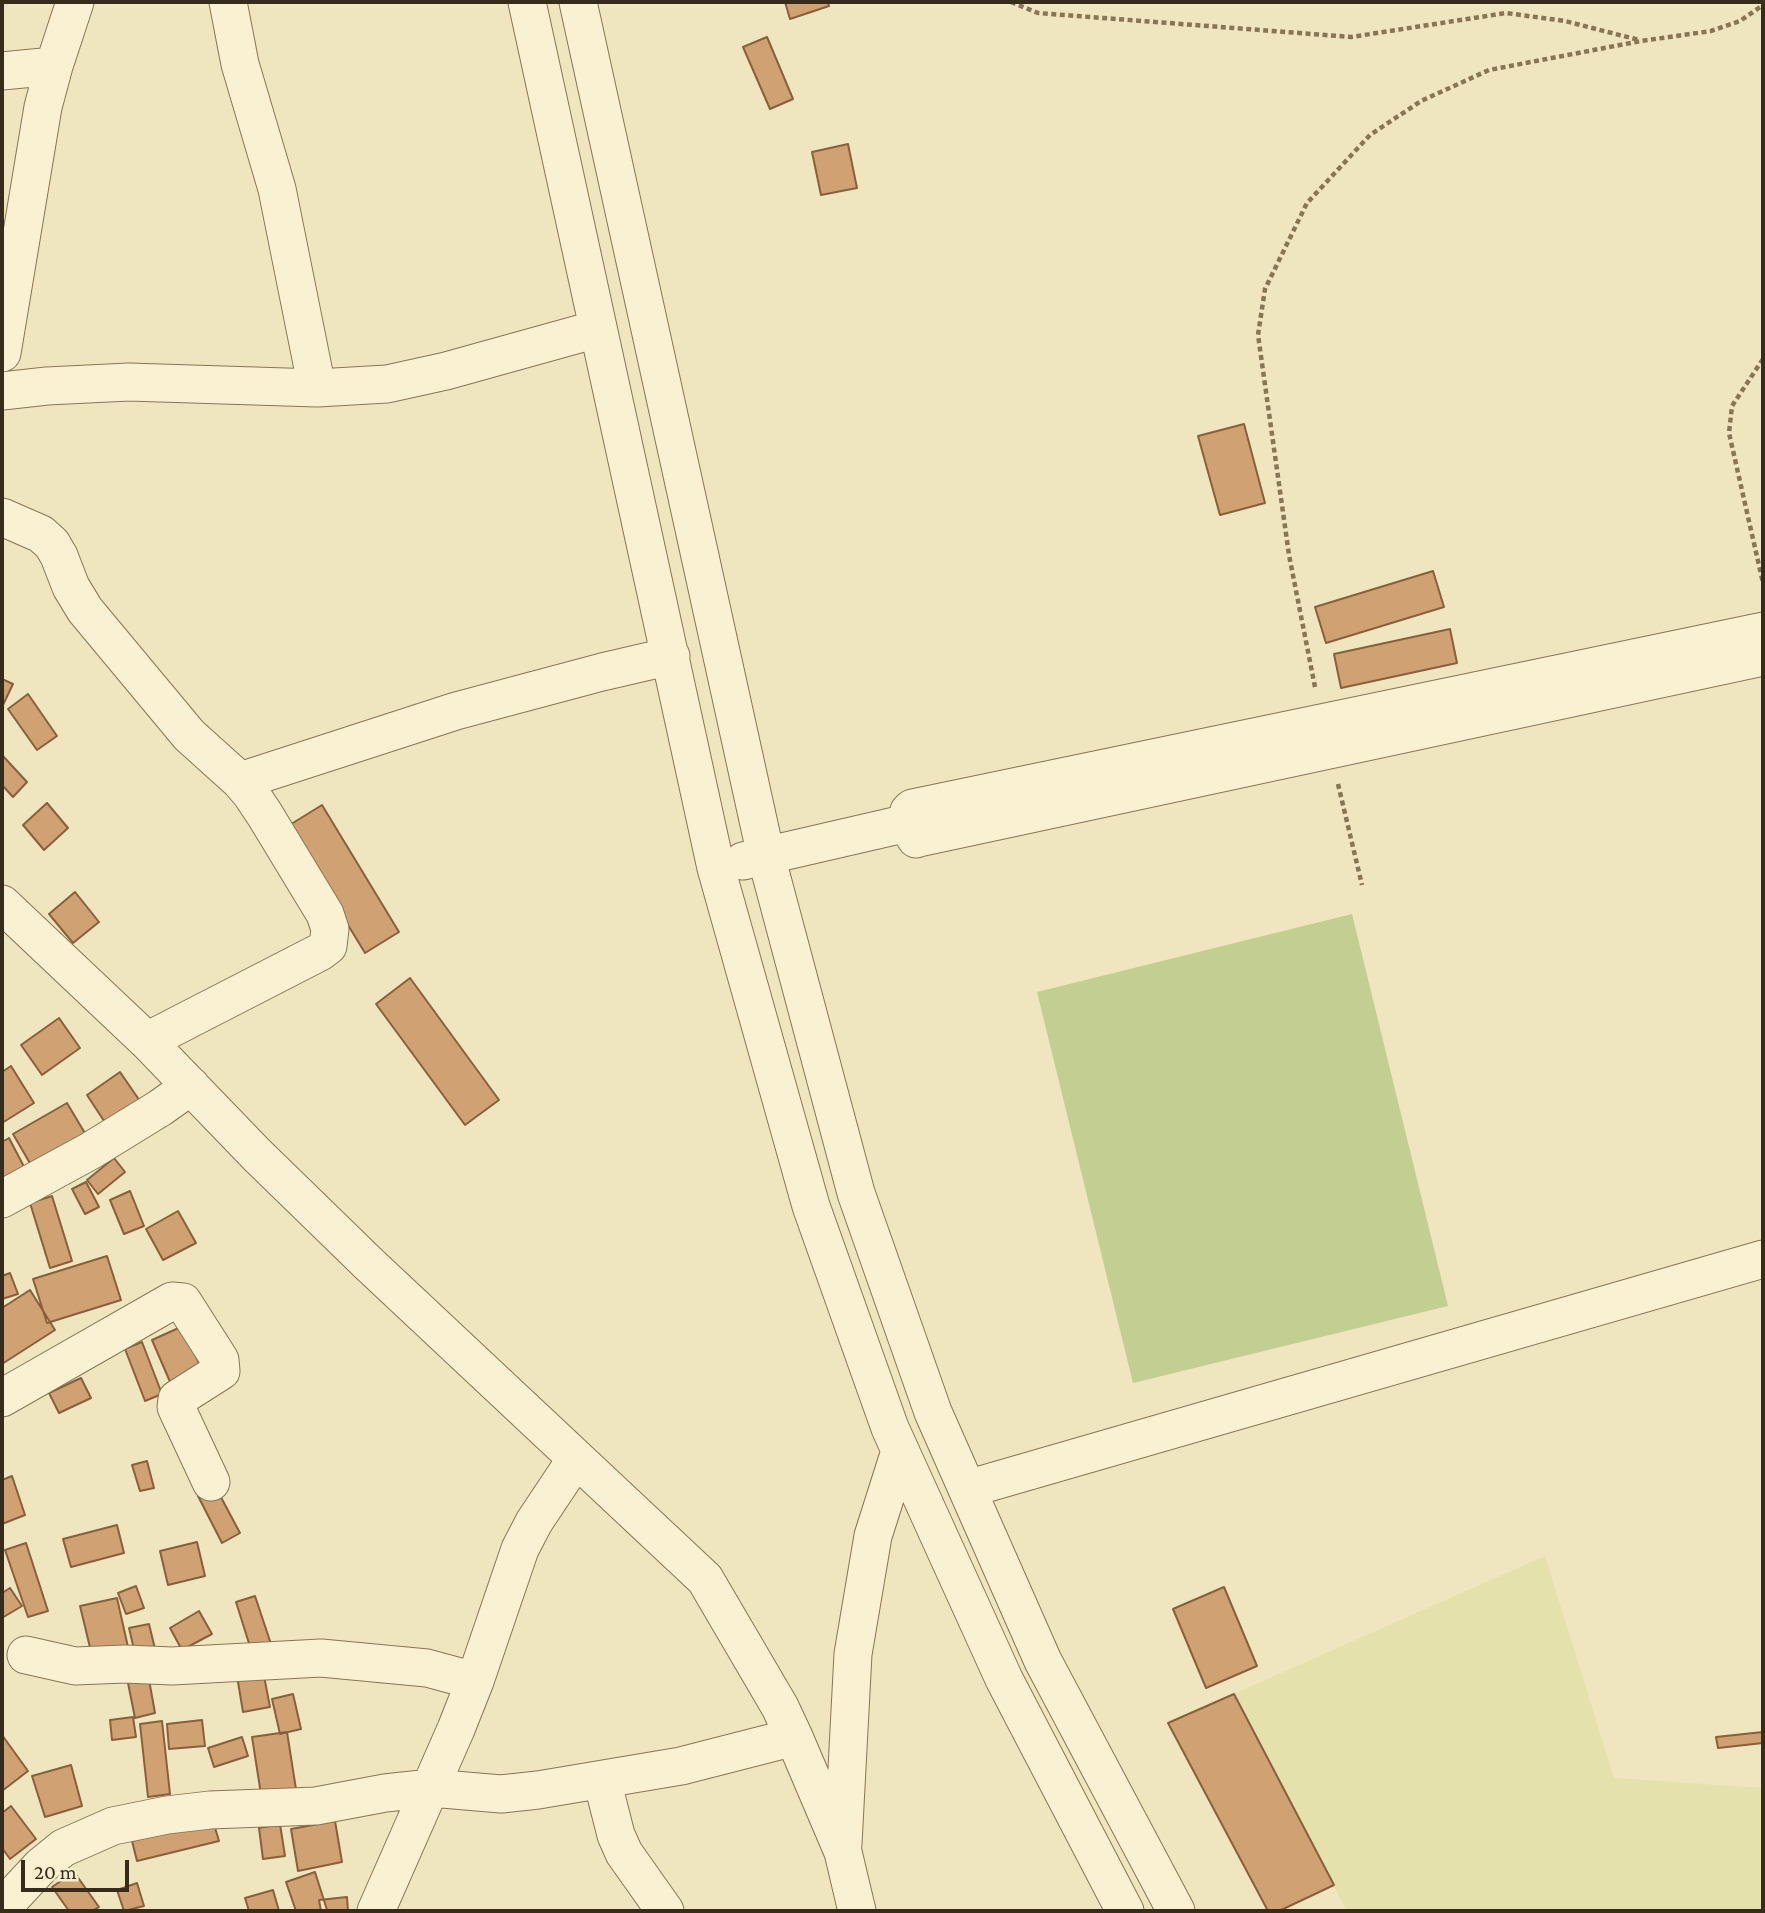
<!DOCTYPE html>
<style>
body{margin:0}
#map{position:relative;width:1765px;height:1913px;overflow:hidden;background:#efe5be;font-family:"Crimson Pro",serif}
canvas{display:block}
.frame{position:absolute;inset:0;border:4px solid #372b1c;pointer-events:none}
.scale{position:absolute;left:21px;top:1860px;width:108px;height:32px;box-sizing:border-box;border:4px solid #372b1c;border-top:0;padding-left:9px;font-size:21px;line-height:24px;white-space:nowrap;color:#372b1c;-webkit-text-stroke:5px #f7eece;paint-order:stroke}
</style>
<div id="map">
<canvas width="1765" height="1913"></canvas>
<div class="frame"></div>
<div class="scale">20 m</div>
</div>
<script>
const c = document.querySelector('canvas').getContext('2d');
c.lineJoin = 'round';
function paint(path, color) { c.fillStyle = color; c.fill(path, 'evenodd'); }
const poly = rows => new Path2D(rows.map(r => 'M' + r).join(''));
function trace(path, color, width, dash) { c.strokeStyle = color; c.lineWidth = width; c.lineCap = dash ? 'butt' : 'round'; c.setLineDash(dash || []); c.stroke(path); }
const farmland = poly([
 [1545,1556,1614,1778,1763,1788,1763,1911,1347,1911,1234,1694]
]);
const green = poly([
 [1352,914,1448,1306,1133,1383,1037,992]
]);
const building = poly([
 [785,2,828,2,829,6,790,19,785,2],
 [767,37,793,99,770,109,743,47,767,37],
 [848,144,857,188,821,195,812,152,848,144],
 [1244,424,1265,503,1220,515,1198,436,1244,424],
 [1433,571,1444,607,1326,643,1315,607,1433,571],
 [1450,629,1457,663,1341,688,1334,654,1450,629],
 [2,679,13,684,2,707,2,679],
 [28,694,57,736,37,750,8,709,28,694],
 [2,755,27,782,13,797,2,785,2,755],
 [47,803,68,828,44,850,23,825,47,803],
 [322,805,399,932,365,953,288,826,322,805],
 [75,892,99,922,73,943,49,914,75,892],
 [410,978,499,1100,465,1125,376,1004,410,978],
 [59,1018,80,1048,42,1075,21,1045,59,1018],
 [11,1066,34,1103,2,1123,2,1072,11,1066],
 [120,1072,142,1104,108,1127,87,1095,120,1072],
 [67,1103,89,1140,35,1172,13,1134,67,1103],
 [9,1138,32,1182,10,1194,2,1178,2,1142,9,1138],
 [114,1158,125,1172,98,1194,87,1180,114,1158],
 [86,1182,99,1207,85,1214,72,1189,86,1182],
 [130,1191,144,1226,124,1234,110,1200,130,1191],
 [52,1196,72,1261,50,1268,30,1203,52,1196],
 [178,1211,196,1243,163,1260,146,1229,178,1211],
 [107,1256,121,1300,47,1323,33,1279,107,1256],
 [10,1273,18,1294,2,1299,2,1276,10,1273],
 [30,1290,55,1330,2,1364,2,1308,30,1290],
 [183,1326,208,1384,177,1398,152,1340,183,1326],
 [142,1342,162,1394,145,1401,125,1349,142,1342],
 [81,1378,91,1398,59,1413,49,1393,81,1378],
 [147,1461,154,1488,140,1491,132,1465,147,1461],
 [12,1476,25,1515,2,1524,2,1480,12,1476],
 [215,1486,240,1533,222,1543,198,1496,215,1486],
 [117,1525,124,1553,71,1567,63,1539,117,1525],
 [197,1542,205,1576,168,1585,160,1551,197,1542],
 [26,1543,48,1611,28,1617,5,1550,26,1543],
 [136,1586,144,1608,126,1614,118,1593,136,1586],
 [1224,1587,1257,1666,1206,1688,1173,1609,1224,1587],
 [10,1588,22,1606,2,1618,2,1593,10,1588],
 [255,1596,273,1650,253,1656,236,1602,255,1596],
 [117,1598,130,1656,94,1664,80,1606,117,1598],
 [199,1611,212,1634,182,1650,170,1628,199,1611],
 [149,1624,156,1653,136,1658,129,1628,149,1624],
 [263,1671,270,1707,243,1712,237,1676,263,1671],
 [148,1674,155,1713,135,1718,127,1678,148,1674],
 [293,1694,301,1729,280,1734,272,1699,293,1694],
 [1234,1694,1334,1885,1279,1911,1268,1911,1168,1723,1234,1694],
 [133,1717,136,1737,112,1740,110,1720,133,1717],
 [202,1720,205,1746,169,1749,167,1724,202,1720],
 [162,1721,170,1794,148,1797,140,1724,162,1721],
 [287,1732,298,1802,263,1807,252,1737,287,1732],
 [1763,1732,1763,1743,1718,1748,1716,1737,1763,1732],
 [2,1735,28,1771,2,1791,2,1735],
 [242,1737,248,1756,214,1767,208,1748,242,1737],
 [71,1765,82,1806,45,1817,32,1776,71,1765],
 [11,1806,36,1839,10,1859,2,1848,2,1813,11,1806],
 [213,1821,219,1841,137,1861,132,1841,213,1821],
 [335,1821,342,1862,298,1871,291,1829,335,1821],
 [280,1824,285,1856,263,1859,259,1828,280,1824],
 [74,1872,99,1907,92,1911,69,1911,52,1887,74,1872],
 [315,1872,327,1910,322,1911,296,1911,286,1882,315,1872],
 [137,1883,144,1906,124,1911,117,1890,137,1883],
 [273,1890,279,1911,249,1911,245,1898,273,1890],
 [347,1897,348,1911,321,1911,319,1900,347,1897]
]);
const path = poly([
 [1011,2,1038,13,1351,37,1506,13,1565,21,1639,40],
 [1763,359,1732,406,1729,433,1763,583],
 [1315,687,1289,555,1258,335,1265,289,1307,203,1370,135,1421,101,1489,70,1641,41,1711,31,1740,21,1763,5],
 [1338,784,1362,885]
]);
const minor = poly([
 [228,2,240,64,277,189,317,388],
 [527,2,716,868,811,1206,890,1428,1004,1679,1125,1911],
 [578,2,766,856,856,1193,933,1412,1043,1661,1176,1911],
 [2,71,54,66],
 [2,353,43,107,54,66,75,2],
 [2,391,47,386,129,382,317,388,387,384,446,371,597,329],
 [2,517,41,534,52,544,59,556,71,587,85,610,189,735,240,781,456,711,602,672,671,656],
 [1763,631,912,808,909,811,914,836,916,839,919,838,1763,657],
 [743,861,912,822],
 [2,904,147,1041,257,1155,369,1264,705,1579,780,1707,794,1737,843,1852,857,1911],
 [147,1041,320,952,328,946,330,929,325,914,265,815,251,794,240,781],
 [2,1199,90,1151,160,1108,191,1086],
 [2,1398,172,1301,183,1302,220,1360,221,1371,177,1399,176,1407,211,1482],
 [967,1489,1763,1259],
 [26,1655,75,1666,125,1664,172,1666,321,1658,427,1668,475,1681],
 [602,1780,616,1835,624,1853,665,1911],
 [843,1844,853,1654,873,1536,900,1451],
 [2,1908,41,1866,63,1848,113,1826,167,1815,210,1810,316,1806,385,1793,431,1788,501,1794,538,1790,681,1766,794,1737],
 [376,1911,456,1729,475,1681,520,1549,534,1522,576,1459]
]);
paint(farmland, '#e5e1ac');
paint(green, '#c2ce92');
paint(building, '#cfa173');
trace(building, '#89603b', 2);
trace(minor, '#897556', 39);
trace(path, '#897556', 4.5, [5, 3.5]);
trace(minor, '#faf1d2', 37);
</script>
